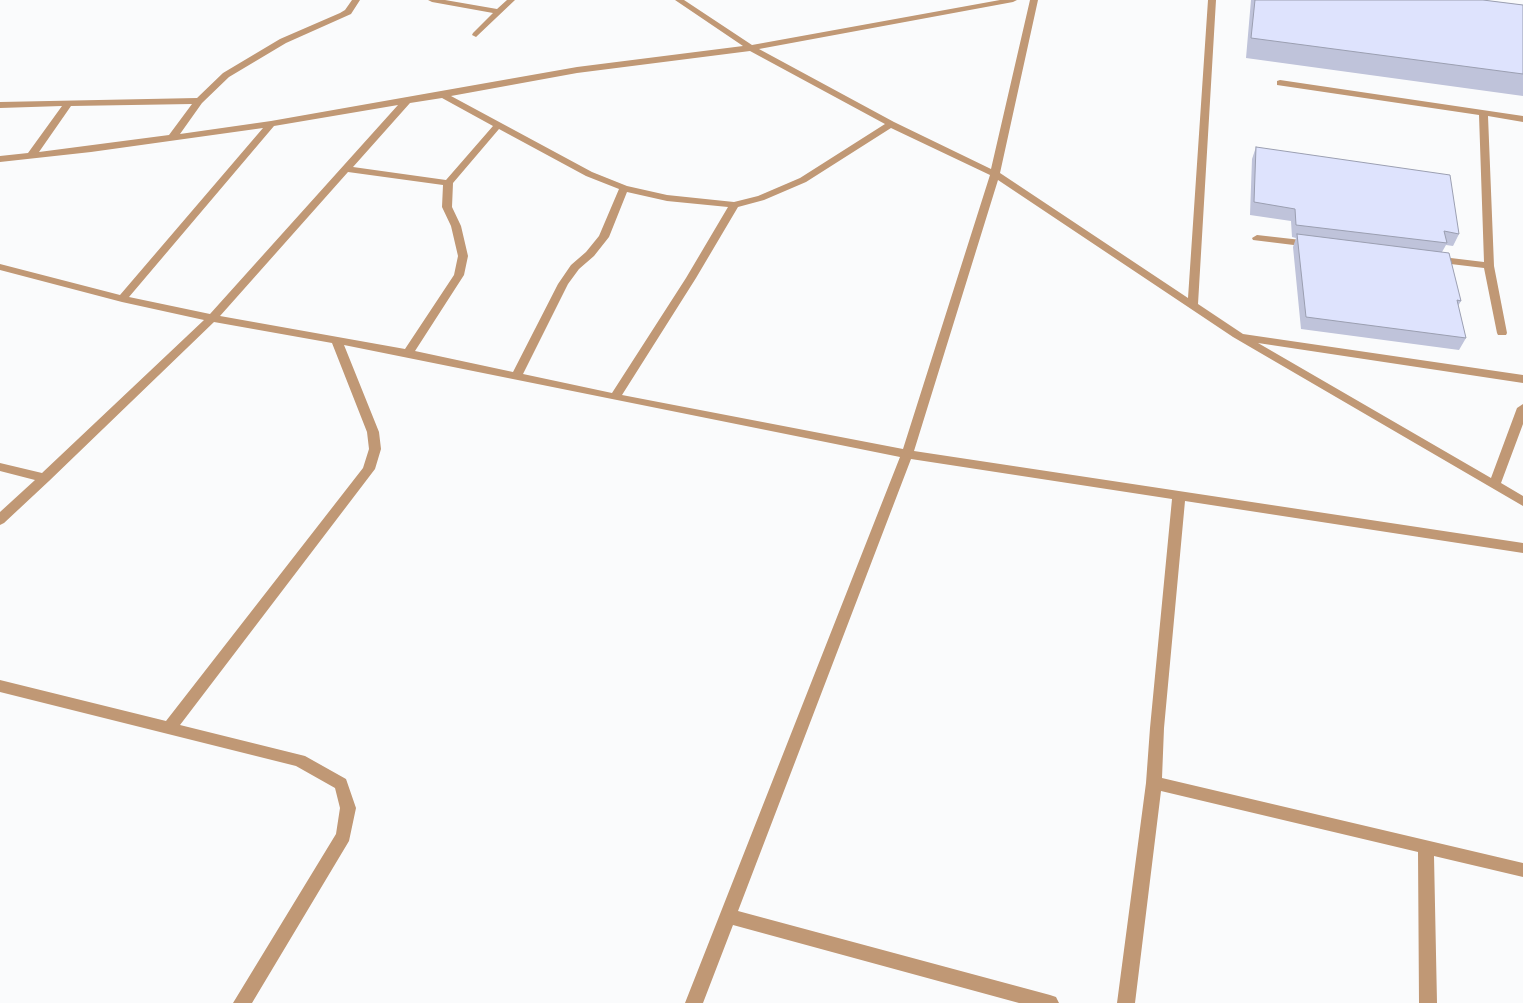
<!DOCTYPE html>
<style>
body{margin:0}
canvas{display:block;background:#fafbfc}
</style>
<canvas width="1523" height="1003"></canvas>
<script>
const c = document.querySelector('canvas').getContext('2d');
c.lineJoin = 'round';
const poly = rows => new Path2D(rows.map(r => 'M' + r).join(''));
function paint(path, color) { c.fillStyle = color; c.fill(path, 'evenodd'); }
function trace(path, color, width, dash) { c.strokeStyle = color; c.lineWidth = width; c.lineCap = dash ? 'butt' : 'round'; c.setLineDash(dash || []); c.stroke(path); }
const lane = poly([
 [1280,80,1523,116,1523,122,1488,116,1494,266,1507,333,1506,335,1498,335,1497,333,1484,268,1434,262,1429,259,1434,256,1484,262,1479,115,1277,85,1277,81,1280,80],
 [1257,235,1310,241,1315,244,1310,247,1253,240,1252,238,1257,235]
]);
const street = poly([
 [352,0,360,0,351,14,286,43,229,77,202,103,180,134,271,121,577,67,743,46,675,0,684,0,752,45,1000,0,1017,0,1013,2,759,49,894,122,991,169,1030,0,1038,0,1000,173,1188,298,1208,0,1216,0,1198,304,1243,334,1523,375,1523,383,1258,343,1491,478,1517,408,1523,404,1523,424,1501,483,1523,496,1523,506,1233,337,998,180,914,451,1523,543,1523,553,1185,501,1164,728,1162,778,1523,863,1523,877,1434,856,1437,1003,1419,1003,1418,852,1161,791,1135,1003,1117,1003,1146,783,1150,728,1172,499,911,459,738,911,1050,995,1056,997,1059,1003,1019,1003,733,925,703,1003,685,1003,900,457,344,345,379,432,381,449,375,469,180,725,305,756,346,779,356,808,349,841,252,1003,233,1003,336,834,340,808,335,788,296,766,0,692,0,680,166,721,363,468,369,449,367,432,332,343,214,322,49,481,4,523,0,525,0,512,35,480,0,471,0,463,42,473,204,320,122,302,0,270,0,264,120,295,263,128,91,152,0,162,0,156,28,153,62,106,0,108,0,102,197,98,223,73,280,39,340,13,345,10,352,0],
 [750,51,885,124,800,178,758,196,734,202,667,195,627,186,592,172,451,96,577,73,750,51],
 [442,98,493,126,446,180,353,167,410,103,442,98],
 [192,104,169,135,39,152,71,106,192,104],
 [398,105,210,314,129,297,274,126,398,105],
 [891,128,990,175,903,449,622,395,696,278,738,207,764,200,806,182,891,128],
 [499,129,586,176,619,189,599,236,586,252,571,265,558,284,513,372,415,351,464,275,468,256,461,226,452,207,453,183,499,129],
 [348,172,443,185,442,207,451,226,458,256,454,275,405,349,220,316,348,172],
 [627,192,667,201,728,207,686,278,612,393,523,374,568,284,579,269,594,256,609,237,627,192],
 [428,0,445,0,497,9,507,0,515,0,476,37,472,35,473,33,493,13,432,2,428,0]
]);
const wall = poly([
 [1251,0,1483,0,1523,5,1523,96,1246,58],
 [1256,147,1459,234,1453,246,1446,245,1442,252,1461,301,1458,306,1466,338,1459,350,1301,329,1293,247,1296,238,1292,237,1291,221,1250,215,1252,159]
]);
const building = poly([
 [1255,0,1483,0,1523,5,1523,74,1251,38,1255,0],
 [1256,147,1450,175,1459,234,1444,231,1447,243,1296,225,1295,209,1254,202,1256,147],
 [1297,234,1449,253,1461,301,1457,300,1466,338,1306,317,1297,234]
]);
paint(lane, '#c09875');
paint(street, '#c09875');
paint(wall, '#bfc3da');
paint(building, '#dee3fd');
trace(building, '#9b9fb1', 1);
</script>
